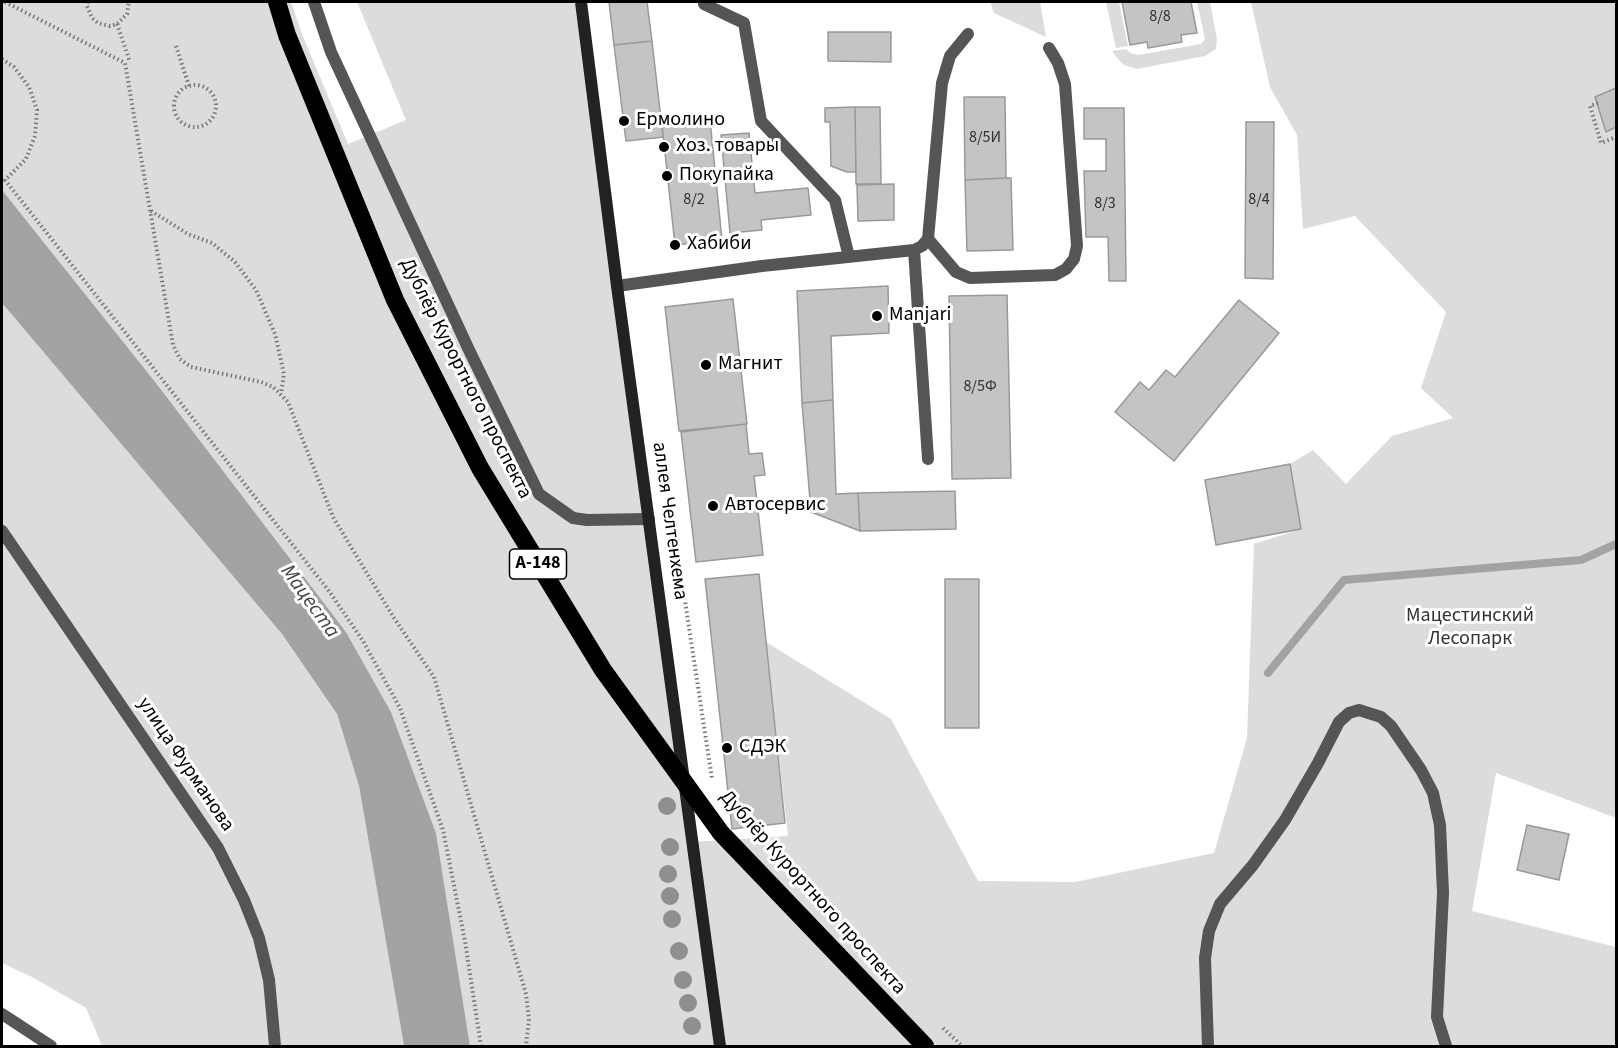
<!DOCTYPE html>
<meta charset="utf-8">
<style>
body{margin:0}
#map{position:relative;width:1618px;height:1048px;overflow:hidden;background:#fff;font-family:"Source Sans 3",sans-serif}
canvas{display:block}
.frame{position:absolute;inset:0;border:3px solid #000;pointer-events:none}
</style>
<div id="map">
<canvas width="1618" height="1048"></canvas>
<div class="frame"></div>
</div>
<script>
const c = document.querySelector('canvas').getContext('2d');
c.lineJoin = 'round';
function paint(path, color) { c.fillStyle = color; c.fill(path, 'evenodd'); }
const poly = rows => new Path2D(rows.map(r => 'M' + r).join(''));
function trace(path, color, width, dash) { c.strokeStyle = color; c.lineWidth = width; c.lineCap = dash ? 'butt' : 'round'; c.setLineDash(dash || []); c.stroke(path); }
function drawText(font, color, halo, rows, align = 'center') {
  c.font = font + ' "Source Sans 3",sans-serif'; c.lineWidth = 6; c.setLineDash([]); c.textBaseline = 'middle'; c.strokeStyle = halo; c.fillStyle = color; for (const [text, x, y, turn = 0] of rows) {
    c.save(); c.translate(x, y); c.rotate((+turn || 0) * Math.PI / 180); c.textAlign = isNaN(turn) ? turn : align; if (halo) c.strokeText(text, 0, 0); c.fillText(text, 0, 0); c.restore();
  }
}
const green = poly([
 [2,2,291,2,302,34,348,144,406,120,357,2,581,2,693,842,788,836,766,642,891,719,978,881,1075,882,1214,853,1247,738,1254,544,1301,529,1290,464,1313,450,1346,484,1392,436,1453,418,1421,388,1446,312,1355,216,1303,229,1297,135,1270,87,1251,2,1616,2,1616,818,1496,773,1472,911,1616,947,1616,1046,470,1046,436,833,391,712,346,632,156,383,2,190],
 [990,2,1040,2,1046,37,994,13],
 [1106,2,1119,2,1128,46,1116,48],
 [1197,2,1210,2,1217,39,1216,49,1205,56,1137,69,1124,65,1117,58,1112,51,1126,49,1130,53,1138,55,1201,44,1205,39],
 [2,303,282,634,337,714,359,786,404,1046,102,1046,86,1008,32,977,2,963]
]);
const water = poly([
 [2,190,156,383,346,632,391,712,436,833,470,1046,404,1046,359,786,337,714,282,634,2,303]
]);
const stream = poly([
 [1268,673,1344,580,1581,560,1616,544]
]);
const building = poly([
 [609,2,647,2,652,41,614,45,609,2],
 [1122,2,1191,2,1197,33,1181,35,1182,42,1148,48,1147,42,1130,45,1122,2],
 [828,32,891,32,891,62,828,61,828,32],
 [652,41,663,137,626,141,614,45,652,41],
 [1616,88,1616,127,1606,132,1595,97,1616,88],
 [964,97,1005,97,1006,178,965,180,964,97],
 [855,107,880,107,881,184,856,184,855,107],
 [855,107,856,172,847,172,831,166,830,122,825,122,825,108,855,107],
 [1084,108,1124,108,1126,281,1109,281,1108,237,1086,237,1084,171,1106,171,1106,139,1084,139,1084,108],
 [710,120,722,240,675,245,662,125,710,120],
 [1246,122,1274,122,1273,279,1245,278,1246,122],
 [749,133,755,193,808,188,811,215,761,220,762,230,730,233,721,135,749,133],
 [1006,178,1011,178,1013,250,967,251,965,180,1006,178],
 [894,184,894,220,858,221,857,185,894,184],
 [888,286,889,333,831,336,833,400,802,403,797,291,888,286],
 [1007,295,1011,478,952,479,949,296,1007,295],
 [733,299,747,424,679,431,665,307,733,299],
 [1239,300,1279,333,1174,461,1115,412,1140,382,1149,390,1166,370,1175,377,1239,300],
 [833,400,836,494,858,493,860,531,811,512,802,403,833,400],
 [746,424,749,454,762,453,765,475,754,476,763,555,696,562,681,432,746,424],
 [1290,464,1301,529,1216,545,1205,480,1290,464],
 [955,491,956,529,860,531,858,493,955,491],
 [759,574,785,823,732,829,705,579,759,574],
 [945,579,979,579,979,728,945,728,945,579],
 [1527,825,1569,834,1559,880,1517,870,1527,825]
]);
const path = poly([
 [5,2,125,63,173,345,180,359,191,367,261,382,273,387,288,402,333,517,394,618,434,677,526,994,529,1019,526,1046],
 [88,2,87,6,92,18,98,23,110,26,117,24,127,14,129,2],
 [117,24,130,62],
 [176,46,189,86],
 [2,59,14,67,29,87,37,110,35,136,26,159,5,180,329,591,363,641,400,708,443,830,465,941,481,1046],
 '174 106a21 21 0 1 1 42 0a21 21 0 1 1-42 0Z',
 [1598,103,1590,106,1601,143,1616,137],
 [151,211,188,234,212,243,235,262,256,290,275,334,284,374,281,394],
 [665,469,712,779],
 [943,1028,962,1046]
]);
const lane = poly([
 [314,2,331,52,469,350,539,494,573,518,587,520,649,519],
 [704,4,744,23,761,121,835,200,849,257],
 [928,239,942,83,950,56,968,34],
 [914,250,922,246,928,239,956,272,970,278,1055,275,1066,269,1074,259,1077,246,1065,84,1058,63,1049,48],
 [617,286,762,266,914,250,928,459],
 [2,1014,51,1046],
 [1208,1046,1205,958,1209,931,1220,904,1253,865,1285,820,1318,763,1339,722,1349,713,1359,710,1381,717,1391,726,1421,770,1433,793,1440,825,1443,893,1437,1017,1446,1046]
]);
const street = poly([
 [2,531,218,848,244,900,259,938,269,980,275,1046]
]);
const secondary = poly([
 [581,2,617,286,720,1046]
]);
const highway = poly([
 [277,2,287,35,395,300,480,468,603,670,721,833,925,1046]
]);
const trees = [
 [667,806],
 [670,847],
 [668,874],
 [670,896],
 [672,919],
 [679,951],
 [683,980],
 [688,1003],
 [692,1026]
];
const markers = [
 [624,121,6,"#000"],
 [664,147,6,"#000"],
 [667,176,6,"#000"],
 [675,245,6,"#000"],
 [877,316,6,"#000"],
 [706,365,6,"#000"],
 [713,506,6,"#000"],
 [727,748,6,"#000"]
];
const numberNames = [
 ["8/8",1160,17],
 ["8/5И",985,138],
 ["8/2",694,200],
 ["8/4",1259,200],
 ["8/3",1105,204],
 ["8/5Ф",980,387]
];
const shields = [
 [538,564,57]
];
const shieldNames = [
 ["А-148",538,564]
];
const poiNames = [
 ["Ермолино",636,121],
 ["Хоз. товары",676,147],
 ["Покупайка",679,176],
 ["Хабиби",687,245],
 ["Manjari",889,316],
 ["Магнит",718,365],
 ["Автосервис",725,506],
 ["СДЭК",739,748]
];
const streetNames = [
 ["Дублёр Курортного проспекта",465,379,63],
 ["аллея Челтенхема",669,521,82],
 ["улица Фурманова",185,765,56],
 ["Дублёр Курортного проспекта",812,893,48]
];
const parkNames = [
 ["Мацестинский",1470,617],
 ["Лесопарк",1470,640]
];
const waterNames = [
 ["Мацеста",309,602,54]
];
paint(green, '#dcdcdc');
paint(water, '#a3a3a3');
trace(stream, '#a3a3a3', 8);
paint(building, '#c4c4c4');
trace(building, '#999', 1.5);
trace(path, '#777', 4, [1.5, 3]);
trace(lane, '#555', 12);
trace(street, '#555', 12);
trace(secondary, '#222', 12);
trace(highway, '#000', 18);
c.fillStyle = '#8f8f8f';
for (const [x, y] of trees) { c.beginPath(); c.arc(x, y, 9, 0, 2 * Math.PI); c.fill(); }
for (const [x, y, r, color] of markers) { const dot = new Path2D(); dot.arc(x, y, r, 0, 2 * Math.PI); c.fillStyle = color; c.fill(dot); trace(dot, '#fff', 2); }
drawText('16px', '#313131', null, numberNames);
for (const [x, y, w] of shields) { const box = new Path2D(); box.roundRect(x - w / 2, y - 15, w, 30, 4.5); c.fillStyle = '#fff'; c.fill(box); trace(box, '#000', 1.5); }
drawText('bold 18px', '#000', null, shieldNames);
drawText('20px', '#000', '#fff', poiNames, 'left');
drawText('20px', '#000', '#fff', streetNames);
drawText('20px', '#333', '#fff', parkNames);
drawText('italic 21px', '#444', '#fff', waterNames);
</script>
